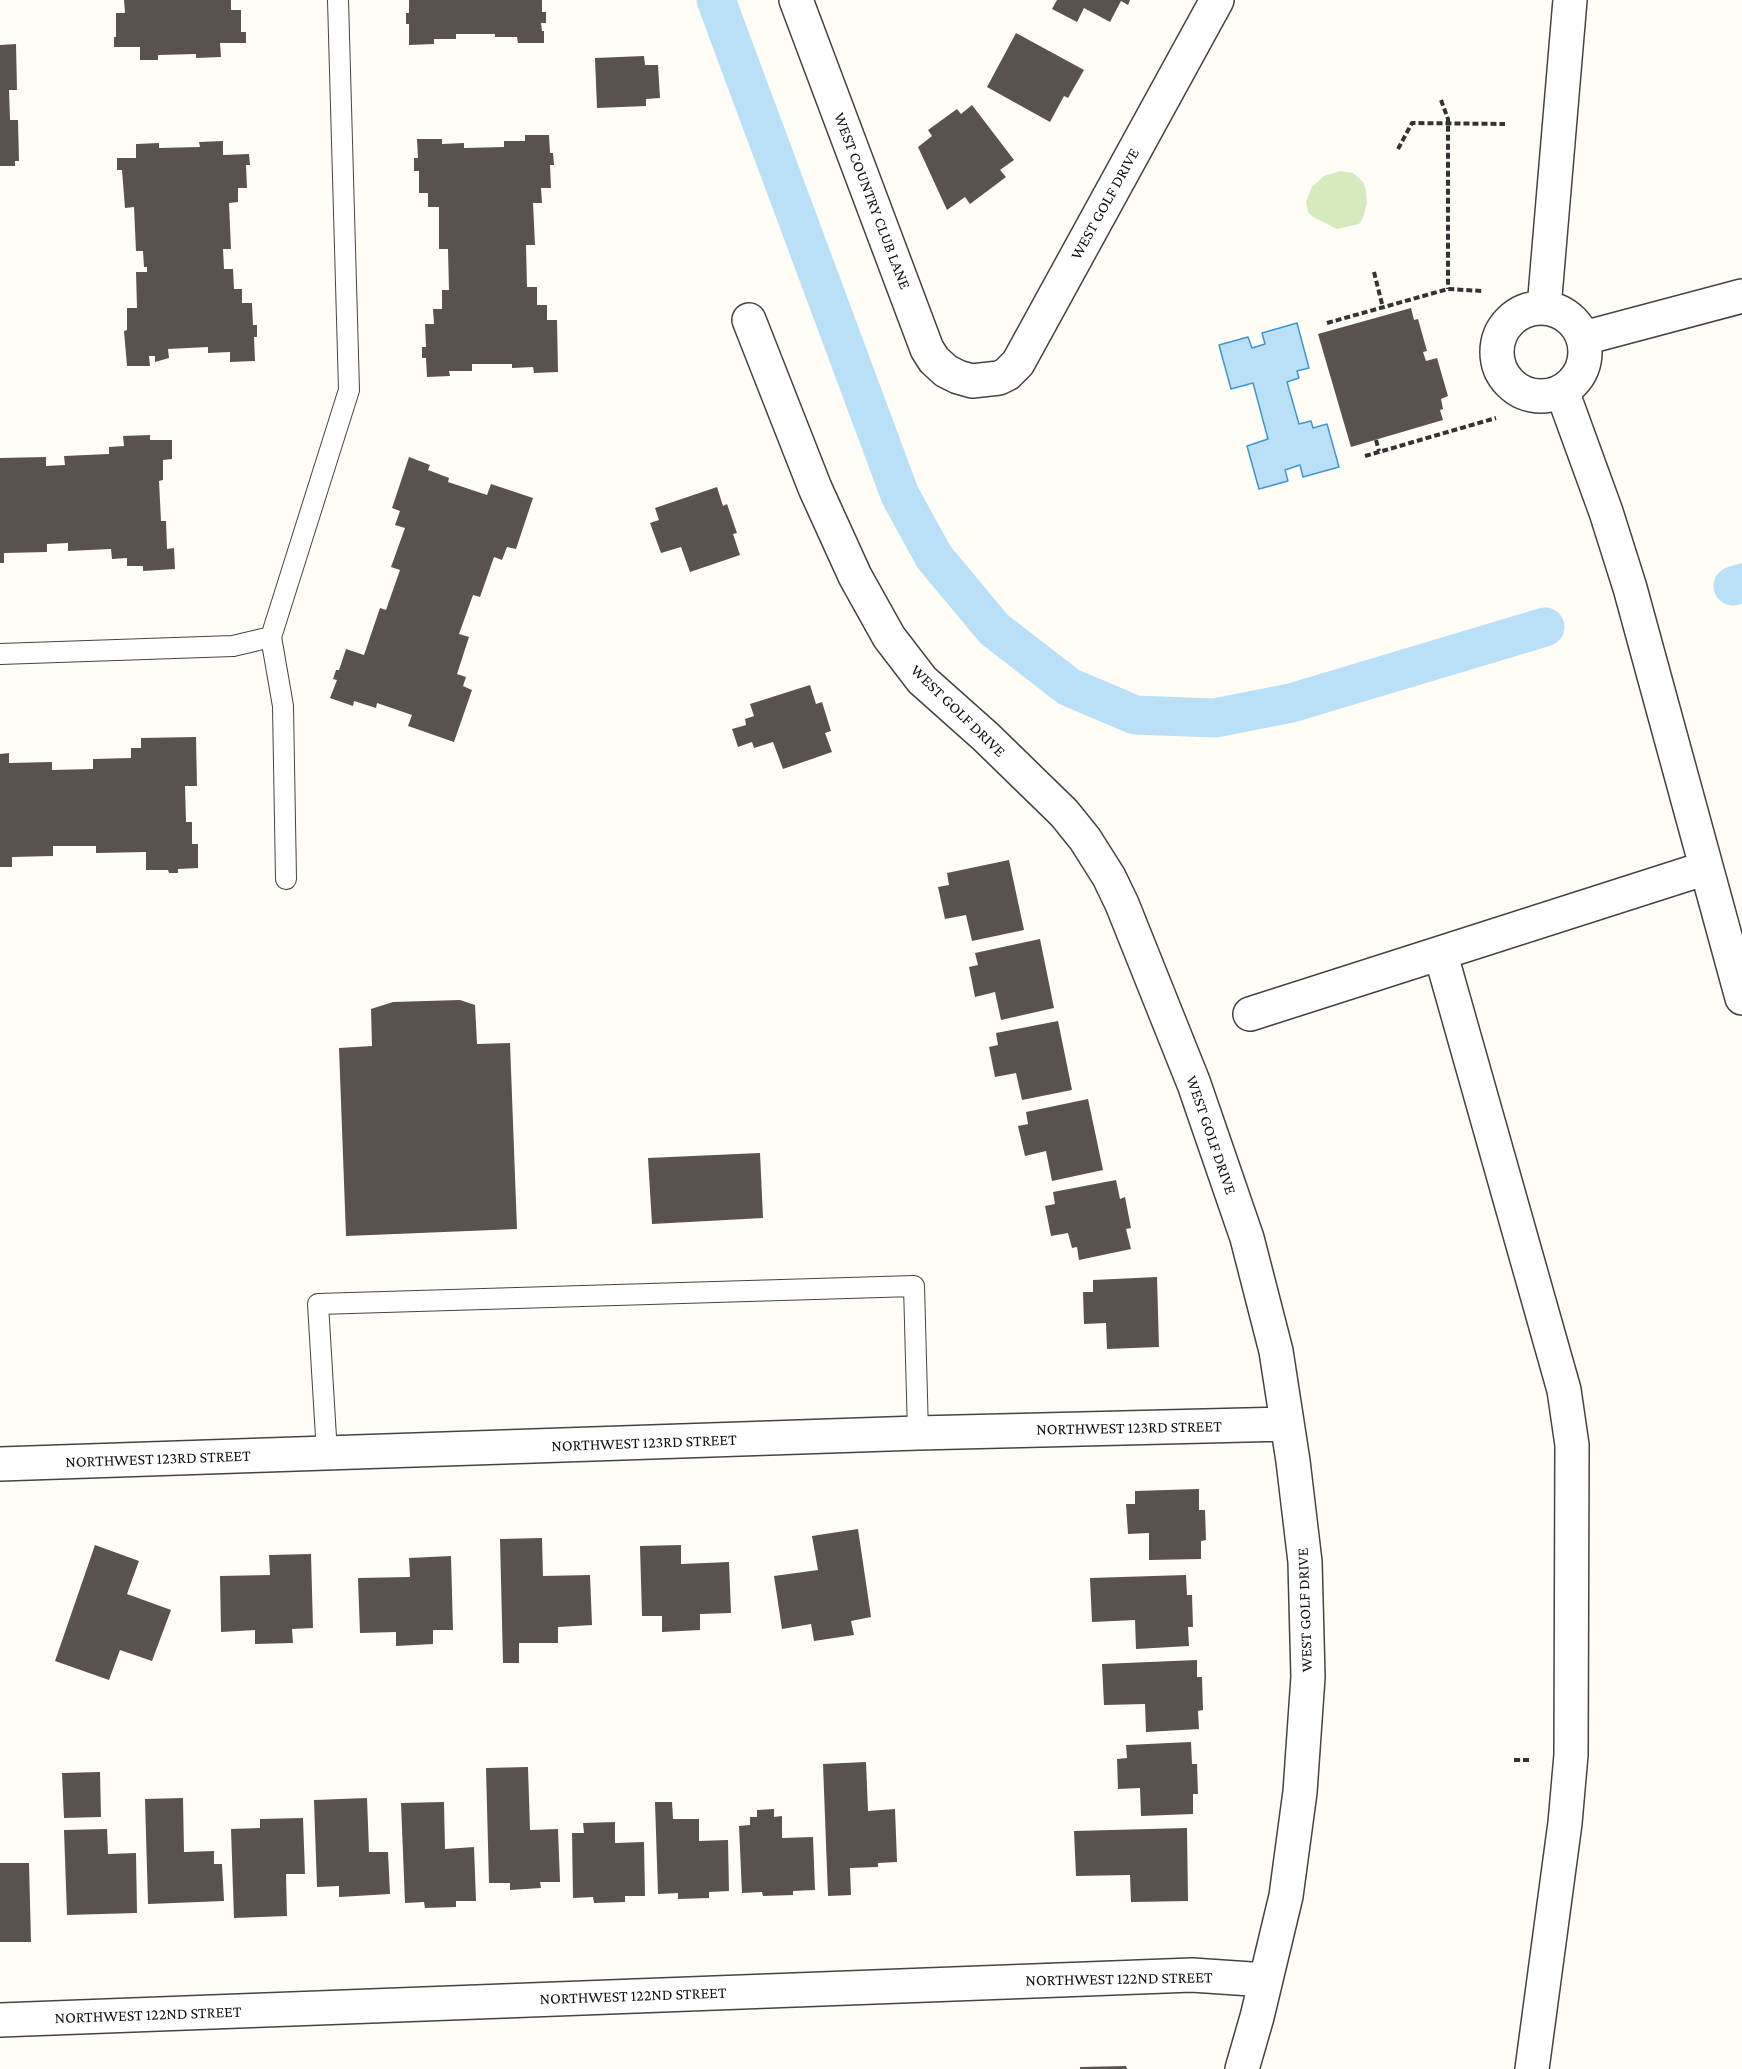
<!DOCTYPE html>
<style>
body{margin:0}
canvas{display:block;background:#fffdf5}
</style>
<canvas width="1742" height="2069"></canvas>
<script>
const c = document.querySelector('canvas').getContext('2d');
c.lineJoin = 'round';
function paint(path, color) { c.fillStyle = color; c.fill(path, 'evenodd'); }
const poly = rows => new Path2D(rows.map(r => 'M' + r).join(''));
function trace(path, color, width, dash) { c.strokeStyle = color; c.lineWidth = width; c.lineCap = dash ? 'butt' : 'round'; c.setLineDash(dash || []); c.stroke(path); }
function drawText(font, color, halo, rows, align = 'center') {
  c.font = font + ' "Crimson Pro",serif'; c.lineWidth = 6; c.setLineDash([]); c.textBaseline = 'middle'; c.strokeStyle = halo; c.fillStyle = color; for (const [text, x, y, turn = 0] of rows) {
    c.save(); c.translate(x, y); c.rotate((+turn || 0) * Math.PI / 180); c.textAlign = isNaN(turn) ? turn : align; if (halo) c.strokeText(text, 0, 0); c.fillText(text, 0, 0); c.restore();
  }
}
const green = poly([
 [1340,171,1353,173,1363,182,1366,190,1367,203,1363,218,1359,224,1337,229,1313,217,1308,212,1306,202,1312,187,1324,176]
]);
const water = poly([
 [1297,323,1309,368,1297,371,1299,378,1287,382,1299,424,1311,421,1313,428,1327,424,1339,467,1303,477,1300,465,1285,470,1288,481,1259,489,1247,446,1268,439,1253,383,1231,389,1219,345,1248,337,1252,348,1265,344,1262,333,1297,323]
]);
const canal = poly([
 [716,0,900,495,934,557,994,629,1069,687,1135,715,1215,718,1291,703,1545,627],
 [1733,586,1742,583]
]);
const building = poly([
 [124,0,231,0,231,10,241,10,241,32,246,32,246,43,220,43,221,57,196,58,196,54,158,55,158,60,140,60,140,47,114,47,114,37,116,37,116,13,125,13],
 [409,0,542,0,542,12,546,12,546,23,541,23,542,31,544,31,544,43,518,43,517,37,495,37,495,34,456,34,456,39,434,39,434,44,409,45,409,24,406,24,406,13,409,13],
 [1057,0,1130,0,1128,5,1121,1,1110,22,1084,8,1077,22,1052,9],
 [1016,33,1084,70,1068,98,1064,96,1050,122,987,87],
 [16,44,17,90,9,90,10,120,18,120,19,161,15,161,15,166,0,166,0,45],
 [644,56,645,65,658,65,660,98,646,99,646,106,597,108,595,58],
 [972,105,1014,160,1000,170,1006,177,970,204,965,197,947,210,918,147,932,136,928,130,957,109,961,114],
 [525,135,549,135,550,153,553,153,554,165,550,165,551,188,541,188,542,203,533,203,535,245,526,245,527,287,537,287,537,305,547,305,547,320,557,320,558,372,534,373,533,367,512,368,512,364,472,364,472,371,449,371,450,376,427,377,426,358,422,358,422,347,426,347,425,324,434,324,433,309,442,309,442,290,449,290,448,249,439,249,439,207,428,207,428,193,419,193,419,171,414,171,414,158,418,158,417,139,442,139,442,144,464,143,464,148,504,147,504,141,525,141],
 [223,141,223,155,249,154,250,165,246,165,247,188,238,188,238,202,229,203,231,249,223,249,224,269,233,269,234,289,242,289,242,303,252,303,253,325,257,325,257,337,254,337,255,361,230,362,230,352,208,353,208,347,168,349,169,358,155,362,155,356,149,356,150,366,127,366,124,331,127,330,127,308,137,308,136,272,147,272,147,267,144,267,143,251,136,251,134,207,125,208,122,170,117,170,117,158,136,158,136,144,159,143,159,148,200,147,199,142],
 [1411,308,1414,320,1418,319,1427,351,1423,352,1426,361,1437,358,1448,396,1441,399,1443,409,1440,410,1443,420,1351,447,1318,334],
 [150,435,150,440,172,440,172,459,163,460,163,480,159,481,161,521,166,521,167,549,174,548,175,569,143,571,143,566,127,566,127,558,112,559,111,549,68,551,68,543,47,544,47,552,4,553,4,563,0,563,0,458,46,457,46,466,65,465,64,456,109,454,109,447,124,446,123,436],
 [409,457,430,465,428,470,449,478,448,482,487,495,491,484,533,498,516,549,507,547,502,560,494,557,480,597,473,595,459,634,469,637,457,674,466,677,463,686,472,690,454,742,408,726,412,715,377,703,376,708,354,701,353,706,330,698,337,680,333,679,336,670,339,670,346,649,364,655,380,608,386,610,400,570,391,567,405,528,395,525,400,511,392,508],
 [717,487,723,506,727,504,737,533,733,534,740,555,690,572,681,547,661,553,650,523,659,520,655,508],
 [810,685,816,704,822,702,831,731,825,733,832,752,783,769,773,742,754,748,752,742,738,747,732,729,746,725,745,719,754,716,750,704],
 [196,737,197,786,185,786,186,822,192,822,192,844,198,844,198,868,178,869,178,873,169,873,168,870,146,870,146,852,96,853,96,846,53,846,53,856,12,857,12,867,0,867,0,754,9,753,9,763,52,762,52,770,93,769,93,759,131,758,131,748,141,748,141,738],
 [1009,860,1024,930,972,941,966,915,945,919,938,887,949,885,947,873],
 [1040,939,1054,1008,1001,1020,995,992,975,997,969,967,978,965,975,953],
 [460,1000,475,1005,477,1044,510,1043,517,1229,346,1236,339,1048,372,1046,371,1009,393,1002],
 [1058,1021,1072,1090,1022,1100,1016,1073,995,1077,989,1047,998,1045,996,1033],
 [1088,1099,1103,1170,1052,1181,1046,1151,1025,1156,1018,1126,1028,1124,1026,1112],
 [760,1153,763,1218,652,1224,648,1158],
 [1116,1180,1120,1199,1125,1197,1131,1228,1126,1229,1131,1249,1079,1260,1077,1247,1072,1248,1068,1233,1051,1236,1045,1206,1055,1204,1053,1192],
 [1157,1277,1159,1347,1107,1349,1106,1323,1084,1324,1083,1292,1093,1292,1093,1280],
 [1199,1489,1199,1510,1205,1510,1206,1540,1201,1541,1201,1559,1149,1560,1149,1533,1128,1534,1126,1504,1135,1504,1135,1491],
 [858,1529,871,1617,851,1621,854,1635,814,1641,811,1624,782,1629,774,1576,818,1570,812,1536],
 [542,1538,543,1576,590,1575,592,1625,558,1627,558,1643,519,1643,519,1663,503,1663,500,1539],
 [95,1545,139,1561,127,1594,171,1610,152,1661,120,1650,109,1680,55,1661],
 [681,1545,681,1564,729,1562,731,1613,700,1614,700,1630,662,1632,662,1616,642,1616,640,1546],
 [311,1554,313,1628,292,1629,293,1643,255,1644,255,1630,221,1632,220,1576,270,1575,269,1555],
 [451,1556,453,1630,433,1630,433,1644,396,1646,396,1632,360,1633,358,1578,410,1577,409,1558],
 [1186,1575,1187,1595,1192,1595,1193,1627,1188,1627,1189,1646,1136,1649,1135,1620,1092,1622,1090,1578],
 [1197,1660,1197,1677,1202,1677,1203,1710,1198,1711,1199,1729,1146,1732,1145,1704,1104,1705,1102,1664],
 [1191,1742,1192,1764,1197,1764,1198,1794,1193,1794,1193,1814,1141,1816,1140,1788,1118,1789,1117,1759,1127,1758,1126,1745],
 [866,1762,868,1811,895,1809,897,1862,878,1863,878,1867,850,1868,851,1895,828,1896,823,1764],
 [528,1767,530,1830,558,1829,560,1882,540,1882,541,1888,510,1890,510,1883,489,1883,486,1768],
 [100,1772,101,1817,64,1818,62,1773],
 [183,1798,184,1852,214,1851,214,1864,222,1864,224,1901,148,1904,145,1799],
 [367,1798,369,1852,388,1852,390,1894,339,1897,339,1886,317,1887,314,1800],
 [444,1802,445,1849,474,1847,476,1901,456,1901,456,1907,425,1908,424,1902,405,1903,401,1803],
 [655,1802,672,1802,673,1819,699,1819,699,1841,728,1840,729,1891,709,1892,709,1898,678,1899,678,1893,658,1894],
 [774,1809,774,1817,782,1816,782,1838,813,1837,815,1890,793,1891,793,1895,763,1896,762,1892,742,1893,739,1826,750,1825,750,1817,757,1817,757,1810],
 [303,1818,305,1874,286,1874,287,1916,234,1918,231,1829,260,1828,260,1819],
 [615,1822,615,1843,644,1842,645,1896,625,1896,625,1902,594,1903,593,1897,573,1898,572,1833,584,1833,583,1823],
 [1187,1828,1188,1901,1131,1902,1130,1875,1076,1876,1074,1831],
 [107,1829,108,1854,136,1853,137,1913,67,1915,64,1830],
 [0,1863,29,1863,31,1942,0,1942],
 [1126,2066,1127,2069,1080,2069,1080,2067]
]);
const path = poly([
 [1441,100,1448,119,1448,289],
 [1398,149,1412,123,1505,124],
 [1374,272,1383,308],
 [1327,323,1448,289,1482,291],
 [1376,440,1379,451],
 [1365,456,1496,418],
 [1514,1760,1530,1760]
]);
const lane = poly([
 [0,654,233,646,271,637],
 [286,879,283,706,271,637,349,390,338,0],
 [327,1454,318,1304,914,1286,918,1433]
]);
const street = poly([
 [796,0,927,349,934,360,946,371,958,377,972,381,999,378,1007,374,1018,363,1217,0],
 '1497 352a44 44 0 1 1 88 0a44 44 0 1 1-88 0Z',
 [1544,308,1570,0],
 [749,320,815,488,855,576,889,637,922,680,986,737,1064,813,1085,839,1109,877,1122,904,1194,1084,1247,1238,1276,1351,1293,1461,1305,1562,1308,1677,1300,1792,1286,1896,1257,2017,1242,2069],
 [1584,338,1742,296],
 [1562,391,1606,512,1630,588,1742,998],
 [1441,955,1564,1390,1572,1445,1571,1755,1565,1823,1532,2069],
 [1250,1014,1706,868],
 [0,1464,918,1433,1287,1424],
 [0,2020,1192,1975,1266,1980]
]);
const streetNames = [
 ["WEST COUNTRY CLUB LANE",872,201,69],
 ["WEST GOLF DRIVE",1105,204,-61],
 ["WEST GOLF DRIVE",958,711,44],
 ["WEST GOLF DRIVE",1211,1135,71],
 ["NORTHWEST 123RD STREET",1129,1428,-1],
 ["NORTHWEST 123RD STREET",644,1443,-2],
 ["NORTHWEST 123RD STREET",158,1459,-2],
 ["WEST GOLF DRIVE",1305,1610,-92],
 ["NORTHWEST 122ND STREET",1119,1979,-1],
 ["NORTHWEST 122ND STREET",633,1996,-2],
 ["NORTHWEST 122ND STREET",148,2015,-2]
];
paint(green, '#d5ebbd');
paint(water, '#b9e0f7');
trace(water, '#3f96cf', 1.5);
trace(canal, '#b9e0f7', 39);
paint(building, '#5a524d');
trace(lane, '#444', 22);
trace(street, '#444', 36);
trace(path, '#333', 4, [6, 3]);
trace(lane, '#fff', 20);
trace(street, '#fff', 33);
drawText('16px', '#111', '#fff', streetNames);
</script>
